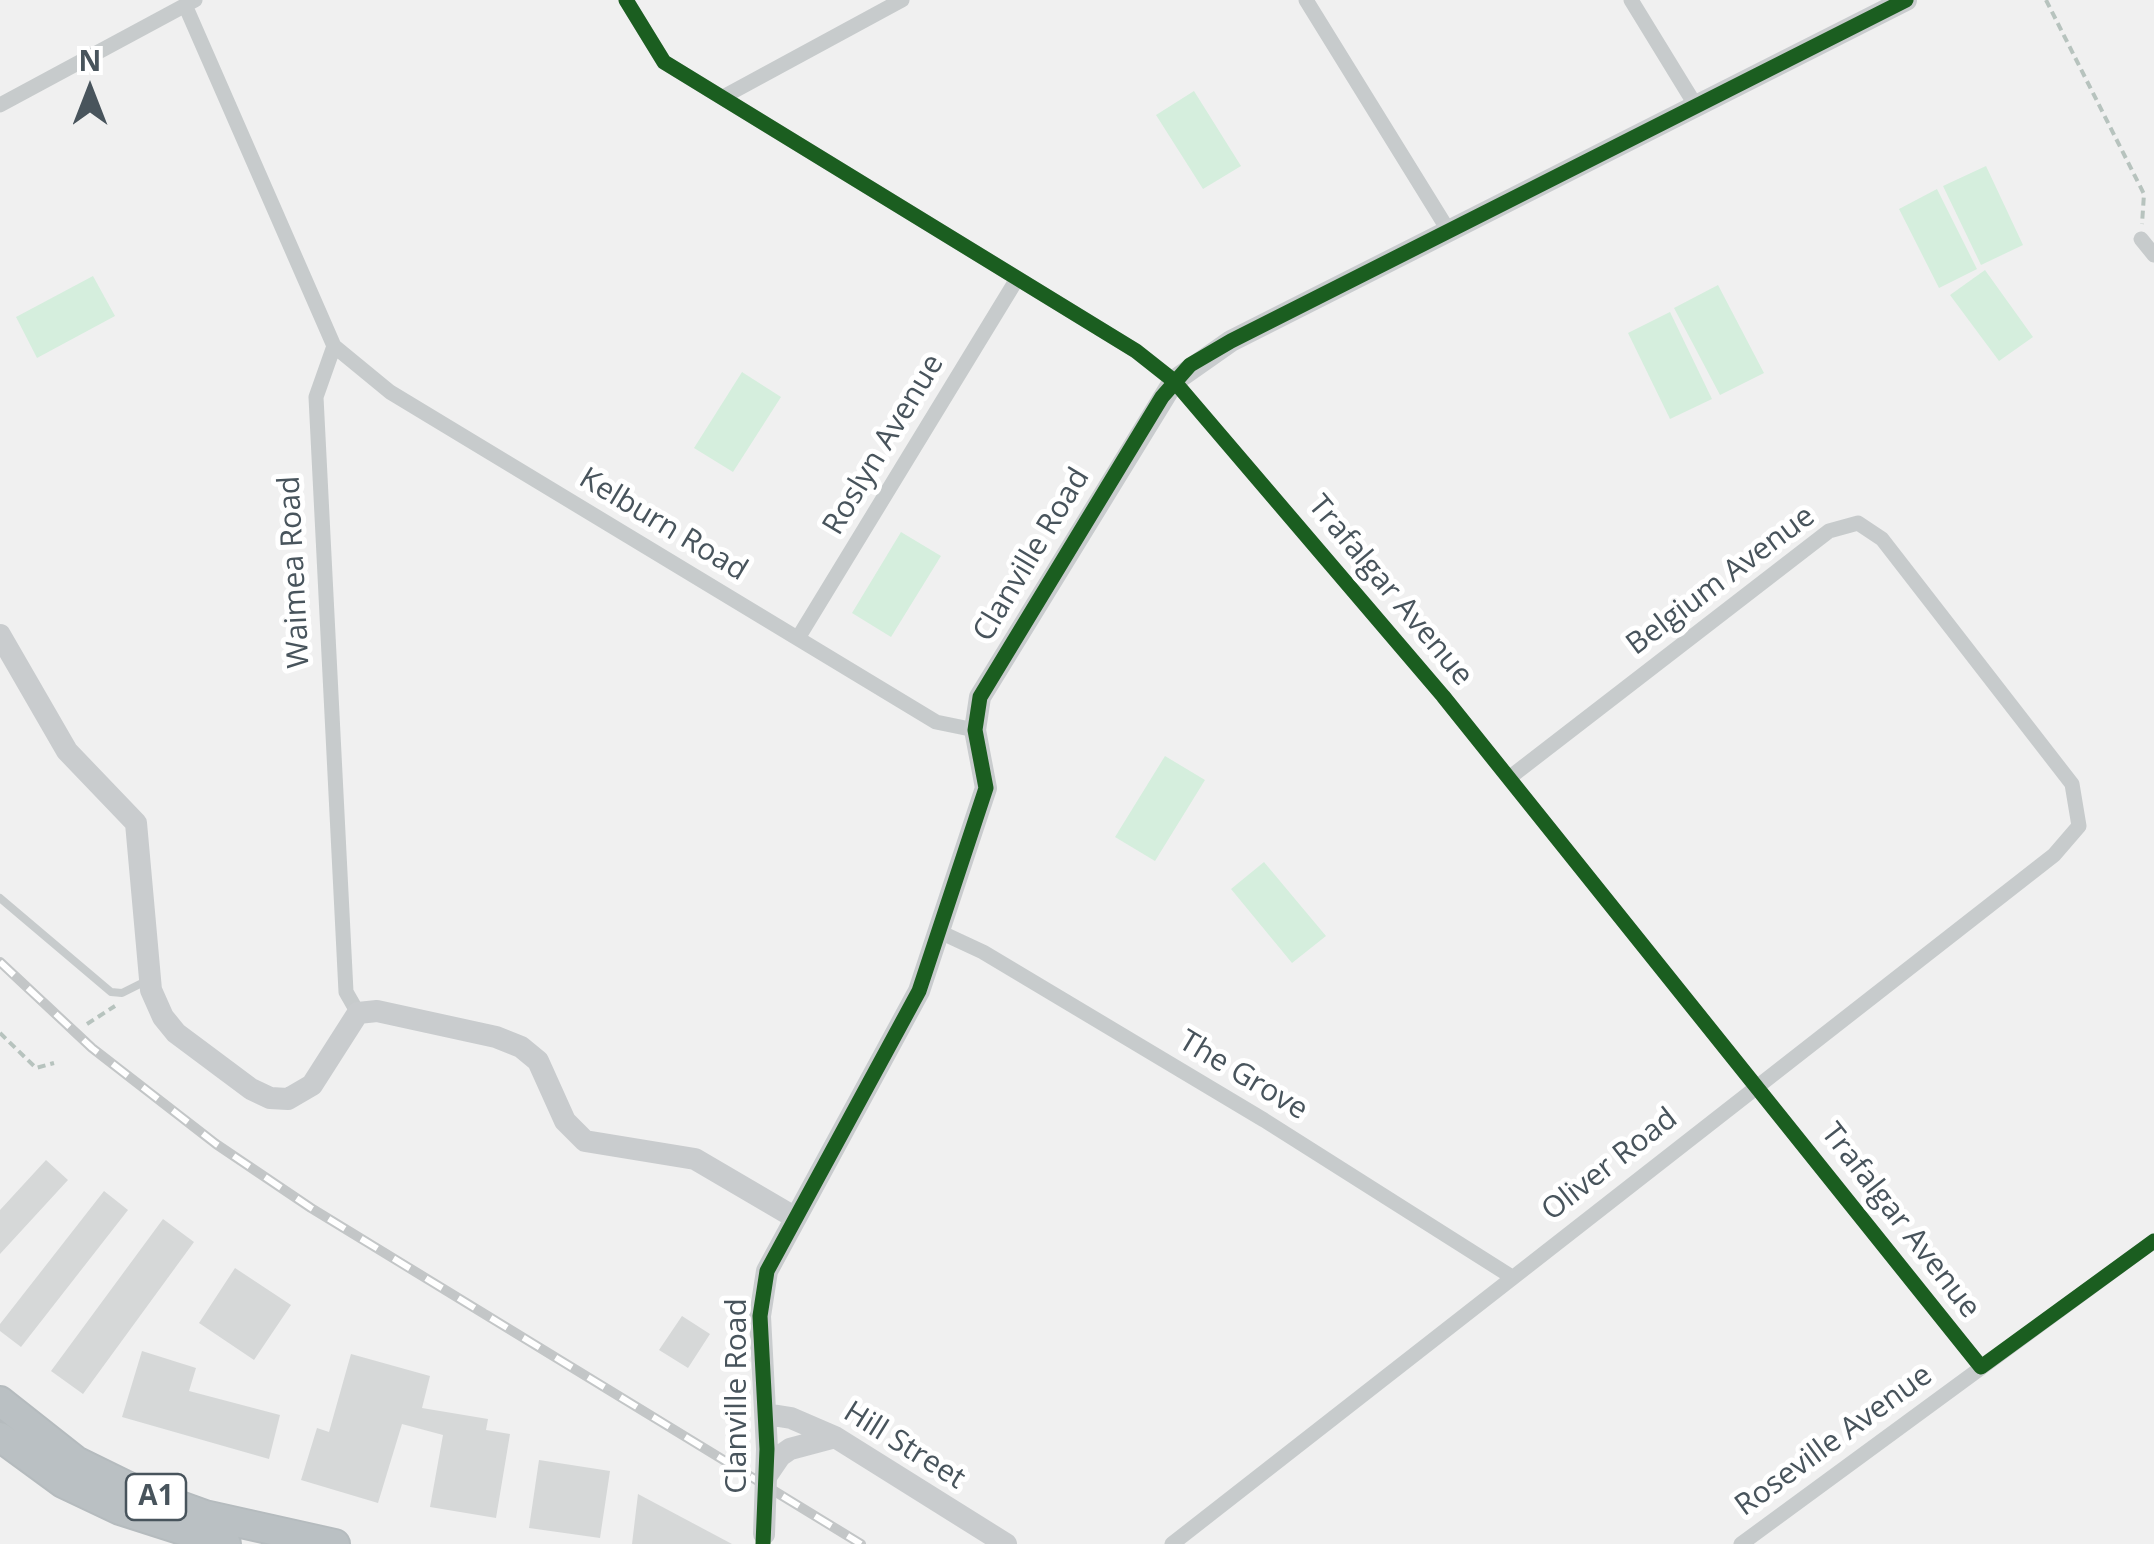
<!DOCTYPE html>
<style>
body{margin:0}
#map{position:relative;width:2154px;height:1544px;overflow:hidden;background:#f0f0f0;font-family:"Open Sans",sans-serif}
canvas{display:block}
.north{position:absolute;left:40px;top:40px;width:100px;height:100px;-webkit-text-stroke:8px #fff;paint-order:stroke;rotate:0deg;font-size:28px;font-weight:700;line-height:40px;text-align:center;color:#48545c}
.north::after{content:'';display:block;margin:auto;width:35px;height:45px;background:#48545c;clip-path:polygon(50% 0,100% 100%,50% 72%,0 100%)}
</style>
<div id="map">
<canvas width="2154" height="1544"></canvas>
<div class="north">N</div>
</div>
<script>
const c = document.querySelector('canvas').getContext('2d');
c.lineJoin = 'round';
function paint(path, color) { c.fillStyle = color; c.fill(path, 'evenodd'); }
const poly = rows => new Path2D(rows.map(r => 'M' + r).join(''));
function trace(path, color, width, dash) { c.strokeStyle = color; c.lineWidth = width; c.lineCap = dash ? 'butt' : 'round'; c.setLineDash(dash || []); c.stroke(path); }
function drawText(font, color, halo, rows, align = 'center') {
  c.font = font + ' "Open Sans",sans-serif'; c.lineWidth = 10; c.setLineDash([]); c.textBaseline = 'middle'; c.strokeStyle = halo; c.fillStyle = color; for (const [text, x, y, turn = 0] of rows) {
    c.save(); c.translate(x, y); c.rotate((+turn || 0) * Math.PI / 180); c.textAlign = isNaN(turn) ? turn : align; if (halo) c.strokeText(text, 0, 0); c.fillText(text, 0, 0); c.restore();
  }
}
const green = poly([
 [1194,91,1241,166,1203,189,1156,115],
 [1986,166,2023,245,1981,265,1943,186],
 [1937,189,1977,269,1939,288,1899,209],
 [1985,270,2033,337,1999,361,1950,295],
 [93,276,115,316,37,358,16,317],
 [1718,285,1764,373,1720,395,1674,308],
 [1670,312,1712,399,1670,419,1628,333],
 [742,372,781,397,733,472,694,448],
 [901,532,941,556,891,637,852,613],
 [1165,756,1205,780,1155,861,1115,837],
 [1264,862,1326,936,1292,963,1231,889]
]);
const building = poly([
 [46,1160,68,1180,0,1254,0,1210],
 [104,1191,128,1210,21,1347,0,1331,0,1324],
 [163,1219,194,1242,83,1394,51,1371],
 [235,1268,291,1305,254,1360,199,1323],
 [682,1316,710,1334,688,1368,659,1350],
 [142,1351,196,1368,189,1391,280,1415,269,1459,122,1417],
 [351,1354,430,1376,422,1408,488,1419,486,1430,510,1434,496,1518,430,1507,443,1435,402,1424,378,1503,301,1480,317,1428,329,1432],
 [539,1460,610,1471,600,1538,529,1528],
 [638,1494,732,1544,632,1544]
]);
const path = poly([
 [2046,0,2144,194,2142,224],
 [87,1024,115,1006],
 [0,1033,36,1068,54,1063]
]);
const lane = poly([
 [0,898,111,992,122,993,146,981]
]);
const street = poly([
 [626,0,664,62,1136,351,1174,381,1443,696,1981,1367],
 [1306,0,1450,233],
 [1631,0,1696,106],
 [185,5,334,346,316,397,346,992,358,1013],
 [723,97,902,0],
 [0,105,195,0],
 [2141,239,2154,255],
 [334,346,390,392,936,722,975,730],
 [798,638,1017,279],
 [940,932,983,952,1264,1120,1512,1277],
 [1172,1544,2054,855,2079,826,2072,784,1882,539,1858,523,1829,531,1509,778],
 [1741,1544,2154,1241]
]);
const secondary = poly([
 [0,635,67,751,136,823,151,990,163,1017,176,1033,251,1089,270,1098,288,1099,312,1085,358,1013,377,1011,496,1037,521,1047,538,1061,565,1121,585,1141,695,1159,794,1217],
 [766,1414,791,1418,835,1437,1006,1544],
 [767,1449,760,1316,767,1271,919,991,986,788,975,730,980,697,1174,381,1231,341,1906,0],
 [765,1478,780,1456,790,1449,835,1437]
]);
const highway = poly([
 [0,1401,76,1461,133,1489,205,1515,335,1544],
 [0,1437,63,1483,120,1510,226,1544]
]);
const rail = poly([
 [0,962,92,1048,216,1144,311,1208,861,1544]
]);
const secondaryBridge = poly([
 [764,1534,767,1449]
]);
const cycleway = poly([
 [626,0,664,62,1136,351,1174,381,1443,696,1981,1367,2154,1241],
 [763,1544,767,1449,760,1316,767,1271,919,991,986,788,975,730,980,697,1162,397,1190,365,1231,341,1906,0]
]);
const shields = [
 [156,1497,60]
];
const shieldNames = [
 ["A1",156,1497]
];
const streetNames = [
 ["Roslyn Avenue",884,445,-59],
 ["Kelburn Road",663,525,31],
 ["Clanville Road",1032,555,-59],
 ["Waimea Road",295,572,-93],
 ["Belgium Avenue",1721,581,-37],
 ["Trafalgar Avenue",1390,591,50],
 ["The Grove",1243,1076,31],
 ["Oliver Road",1610,1165,-38],
 ["Trafalgar Avenue",1900,1221,52],
 ["Clanville Road",737,1396,-90],
 ["Roseville Avenue",1834,1441,-36],
 ["Hill Street",904,1446,32]
];
paint(green, '#d5eedd');
paint(building, '#d6d8d8');
trace(highway, '#b5bbbe', 32);
trace(path, '#b7c3be', 4, [8, 5]);
trace(lane, '#c7cbcc', 8);
trace(street, '#c7cbcc', 15);
trace(secondary, '#c9ccce', 22);
trace(highway, '#bac0c3', 28);
trace(rail, '#c3c6c7', 10);
trace(rail, '#fff', 6, [19]);
trace(secondaryBridge, '#c9ccce', 22);
trace(cycleway, '#1b5e20', 15);
for (const [x, y, w] of shields) { const box = new Path2D(); box.roundRect(x - w / 2, y - 23, w, 46, 8); c.fillStyle = '#fff'; c.fill(box); trace(box, '#48545c', 2.5); }
drawText('bold 28px', '#48545c', null, shieldNames);
drawText('30px', '#48545c', '#fff', streetNames);
</script>
